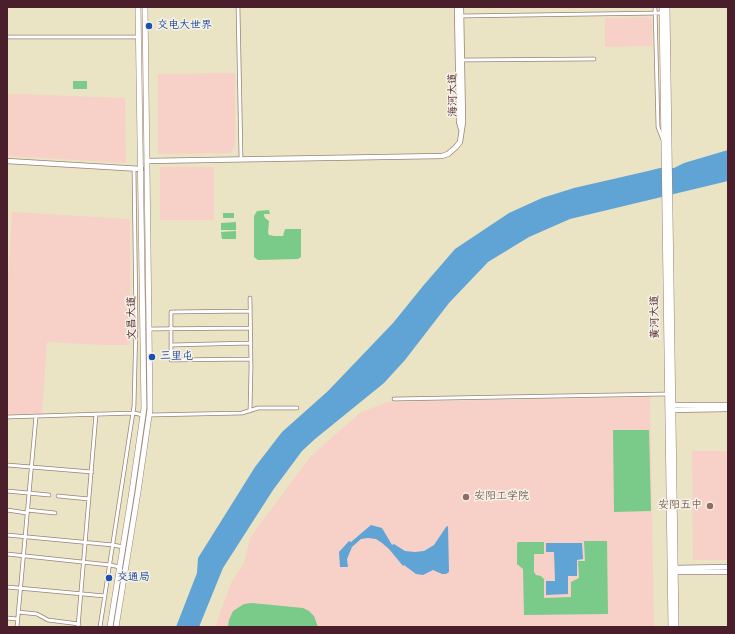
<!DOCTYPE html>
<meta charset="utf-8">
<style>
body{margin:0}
#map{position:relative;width:735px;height:634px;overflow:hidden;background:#eae3c4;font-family:Kalam,sans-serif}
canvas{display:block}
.frame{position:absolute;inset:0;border:8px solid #4a1f2b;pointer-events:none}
</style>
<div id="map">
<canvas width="735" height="634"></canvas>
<div class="frame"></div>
</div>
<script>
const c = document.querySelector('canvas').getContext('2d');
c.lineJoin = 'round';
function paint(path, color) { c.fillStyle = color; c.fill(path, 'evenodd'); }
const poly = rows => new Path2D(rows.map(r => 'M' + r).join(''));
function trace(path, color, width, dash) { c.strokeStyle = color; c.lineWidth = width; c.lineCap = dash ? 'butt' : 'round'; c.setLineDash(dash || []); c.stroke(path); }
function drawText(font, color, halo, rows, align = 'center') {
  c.font = font + ' Kalam,"LXGW WenKai TC",sans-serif'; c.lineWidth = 3; c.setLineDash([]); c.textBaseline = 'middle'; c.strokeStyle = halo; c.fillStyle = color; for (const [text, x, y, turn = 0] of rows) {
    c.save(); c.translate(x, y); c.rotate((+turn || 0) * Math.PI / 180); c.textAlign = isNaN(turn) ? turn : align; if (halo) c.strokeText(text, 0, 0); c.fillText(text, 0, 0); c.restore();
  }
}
const built = poly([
 [647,17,652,19,652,46,605,47,605,18],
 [235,73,235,145,231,153,158,154,158,74],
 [18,94,125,98,126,163,7,156,7,95],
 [160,167,214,167,214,220,160,220],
 [12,212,130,219,130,345,104,345,47,342,42,414,7,414,7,281,8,280],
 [650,397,654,627,215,627,231,583,244,564,250,538,310,457,360,413,387,402],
 [692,451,728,451,728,560,693,560]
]);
const green = poly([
 [73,81,87,81,87,89,73,89],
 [269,210,270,214,264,214,264,215,265,218,269,221,268,233,269,235,274,236,283,236,285,229,301,229,301,257,298,259,258,260,254,257,254,216,257,211],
 [223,213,234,213,234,218,223,218],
 [236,222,236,230,221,230,221,223],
 [236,231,236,239,222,239,221,232],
 [613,430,649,430,651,511,614,512],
 [584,541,607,541,608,614,524,615,523,569,517,564,517,544,518,542,544,542,544,554,534,554,534,572,536,575,541,576,544,579,544,598,571,597,571,582,579,578,578,561,585,561],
 [252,603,303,608,309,611,314,616,318,627,228,627,229,620,233,611,244,604]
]);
const water = poly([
 [728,150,728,181,570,219,529,237,488,262,449,303,405,360,384,383,315,439,302,451,273,490,223,568,199,627,176,627,197,573,198,558,255,467,282,432,328,391,393,323,423,286,455,249,509,213,542,198,574,188,648,171,660,168,674,168,684,163],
 [371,525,382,528,392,545,394,544,405,551,415,552,424,551,434,545,446,527,448,526,449,572,446,574,442,574,433,570,423,575,416,574,404,565,403,566,389,549,382,543,376,539,368,538,361,539,352,547,347,559,348,567,340,567,339,552,349,541,351,542],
 [546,543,582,543,583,559,577,560,577,576,568,576,568,594,546,595,546,581,555,581,554,552,546,552]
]);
const street = poly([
 [238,7,241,159],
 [655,7,658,127,663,140],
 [461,16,662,13],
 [7,37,139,37],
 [462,60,594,59],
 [250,311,171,312,171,360,251,359],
 [150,329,250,328],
 [171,345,251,343],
 [394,399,667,394],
 [250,411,251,367,250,298],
 [150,415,242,413,258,408,297,408],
 [7,417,134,413,143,415],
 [7,465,92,472],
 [7,491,49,495],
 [58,496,89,499],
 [7,510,27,513],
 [27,510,55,513],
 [7,535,113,545,123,547],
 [7,554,110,565,120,567],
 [7,587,105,596],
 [18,612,37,614,48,620,79,624],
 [7,618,17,619],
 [17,627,36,416],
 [78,627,96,414],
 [100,627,134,406,136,323,134,169]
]);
const secondary = poly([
 [457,7,459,122,461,129],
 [7,161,141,169],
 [147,161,442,156,448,154,456,147,460,142,463,122,461,7],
 [670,405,728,405],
 [669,410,728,409],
 [672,568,728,567],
 [672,572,728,572]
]);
const primary = poly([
 [662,7,671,627],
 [667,7,676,627],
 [110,627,132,491,144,408,138,7],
 [116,627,138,492,150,409,145,7]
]);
const markers = [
 [149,26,4,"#1a4fb4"],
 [152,357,4,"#1a4fb4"],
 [466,497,4,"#8d6e63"],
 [710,506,4,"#8d6e63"],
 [109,578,4,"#1a4fb4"]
];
const transitNames = [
 ["交电大世界",157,26],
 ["三里屯",160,357],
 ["交通局",117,578]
];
const streetNames = [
 ["海河大道",454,95,-91],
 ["黄河大道",656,317,-91],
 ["文昌大道",133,318,-91]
];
const educationNames = [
 ["安阳工学院",474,497],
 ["安阳五中",702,506,"right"]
];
paint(built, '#f7d1c7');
paint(green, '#7aca8a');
paint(water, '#60a4d5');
trace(street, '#9a8178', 4.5);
trace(secondary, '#9a8178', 6);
trace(primary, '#9a8178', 6);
trace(street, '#fff', 3);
trace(secondary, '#fff', 4.5);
trace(primary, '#fff', 5);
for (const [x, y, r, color] of markers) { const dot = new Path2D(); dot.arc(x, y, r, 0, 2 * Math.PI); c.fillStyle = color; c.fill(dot); trace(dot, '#f7f3e8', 1.5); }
drawText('11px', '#164399', '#f7f3e8', transitNames, 'left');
drawText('11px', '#4a1f2b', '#f7f3e8', streetNames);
drawText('11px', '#785e54', '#f7f3e8', educationNames, 'left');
</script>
